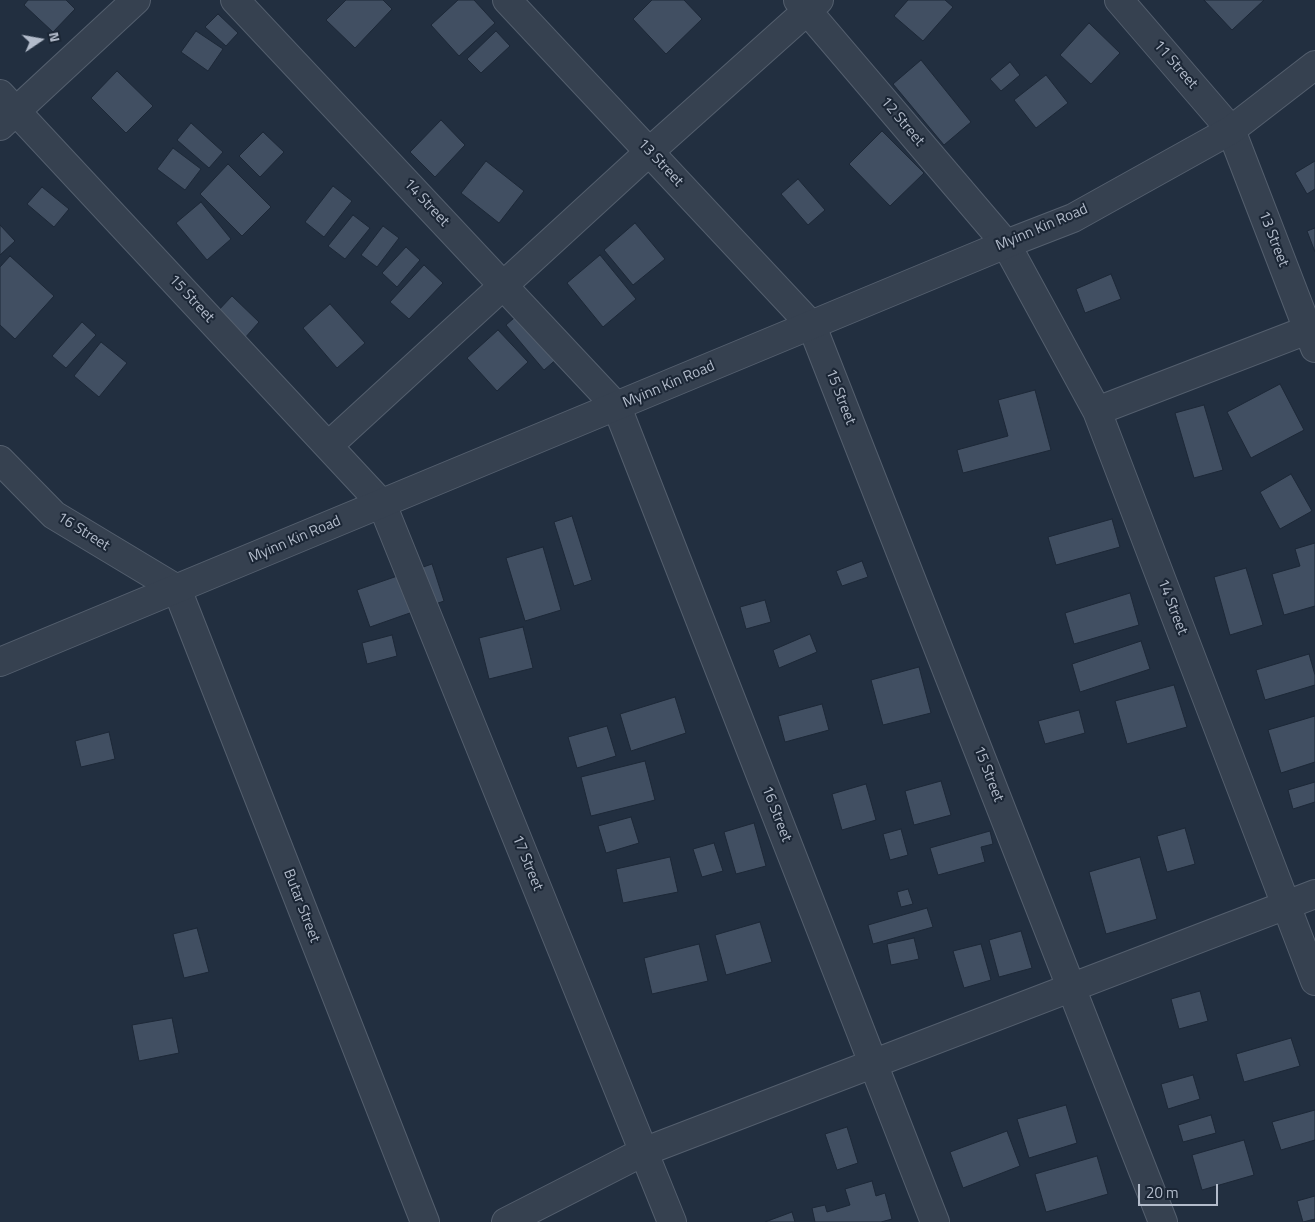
<!DOCTYPE html>
<style>
body{margin:0}
#map{position:relative;width:1315px;height:1222px;overflow:hidden;background:#222f40;font-family:"Titillium Web",sans-serif}
canvas{display:block}
.north{position:absolute;left:15px;top:15px;width:50px;height:50px;-webkit-text-stroke:4px #1b2635;paint-order:stroke;rotate:78deg;font-size:14px;font-weight:700;line-height:20px;text-align:center;color:#b3bccb}
.north::after{content:'';display:block;margin:auto;width:18px;height:22px;background:#b3bccb;clip-path:polygon(50% 0,100% 100%,50% 72%,0 100%)}
.scale{position:absolute;left:1138px;top:1184px;width:80px;height:22px;box-sizing:border-box;border:2px solid #b3bccb;border-top:0;padding-left:6px;font-size:15px;line-height:18px;white-space:nowrap;color:#b3bccb;-webkit-text-stroke:4px #1b2635;paint-order:stroke}
</style>
<div id="map">
<canvas width="1315" height="1222"></canvas>
<div class="north">N</div>
<div class="scale">20 m</div>
</div>
<script>
const c = document.querySelector('canvas').getContext('2d');
c.lineJoin = 'round';
function paint(path, color) { c.fillStyle = color; c.fill(path, 'evenodd'); }
const poly = rows => new Path2D(rows.map(r => 'M' + r).join(''));
function trace(path, color, width, dash) { c.strokeStyle = color; c.lineWidth = width; c.lineCap = dash ? 'butt' : 'round'; c.setLineDash(dash || []); c.stroke(path); }
function drawText(font, color, halo, rows, align = 'center') {
  c.font = font + ' "Titillium Web",sans-serif'; c.lineWidth = 4; c.setLineDash([]); c.textBaseline = 'middle'; c.strokeStyle = halo; c.fillStyle = color; for (const [text, x, y, turn = 0] of rows) {
    c.save(); c.translate(x, y); c.rotate((+turn || 0) * Math.PI / 180); c.textAlign = isNaN(turn) ? turn : align; if (halo) c.strokeText(text, 0, 0); c.fillText(text, 0, 0); c.restore();
  }
}
const building = poly([
 [28,0,66,0,75,9,53,32,24,5,28,0],
 [346,0,383,0,392,9,355,48,326,20,346,0],
 [458,0,474,0,495,23,459,56,431,25,458,0],
 [652,0,684,0,702,19,666,54,633,19,652,0],
 [908,0,945,0,953,7,923,41,894,16,908,0],
 [1204,0,1264,0,1232,30,1204,0],
 [218,14,238,33,226,46,205,27,218,14],
 [1089,23,1120,53,1091,84,1060,55,1089,23],
 [196,31,223,49,208,71,181,52,196,31],
 [496,31,510,46,481,73,467,59,496,31],
 [921,60,971,122,944,145,893,84,921,60],
 [1010,62,1020,75,1001,91,990,79,1010,62],
 [117,71,153,106,126,133,91,98,117,71],
 [1046,75,1068,103,1036,128,1014,100,1046,75],
 [441,120,465,145,435,177,410,152,441,120],
 [191,123,223,152,209,168,177,140,191,123],
 [882,131,924,173,890,206,849,164,882,131],
 [263,132,284,152,260,177,239,156,263,132],
 [173,148,201,169,185,190,157,169,173,148],
 [486,161,524,191,499,223,461,193,486,161],
 [1315,161,1315,189,1307,194,1295,173,1315,161],
 [228,164,271,207,242,236,200,194,228,164],
 [798,179,825,210,808,225,781,194,798,179],
 [333,186,352,201,324,237,305,222,333,186],
 [42,187,69,209,54,227,27,204,42,187],
 [201,202,231,239,207,260,176,223,201,202],
 [353,215,370,228,345,259,328,246,353,215],
 [635,223,665,259,633,285,604,250,635,223],
 [0,225,15,241,0,255,0,225],
 [383,226,399,238,377,267,361,255,383,226],
 [1315,228,1315,252,1307,231,1315,228],
 [406,247,420,260,397,287,382,273,406,247],
 [600,255,636,299,603,327,567,283,600,255],
 [10,256,54,296,15,339,0,325,0,267,10,256],
 [424,265,443,283,409,319,390,302,424,265],
 [1111,274,1121,299,1085,313,1076,289,1111,274],
 [232,296,259,322,244,339,216,313,232,296],
 [330,304,365,343,337,368,303,328,330,304],
 [521,312,559,357,544,370,506,325,521,312],
 [82,322,96,335,66,368,52,356,82,322],
 [498,330,528,362,497,391,467,358,498,330],
 [101,342,127,363,99,397,74,376,101,342],
 [1280,384,1304,430,1251,458,1227,412,1280,384],
 [1035,390,1051,450,963,473,957,450,1008,436,998,400,1035,390],
 [1204,405,1223,470,1194,478,1175,413,1204,405],
 [1291,474,1312,511,1280,529,1260,492,1291,474],
 [572,516,592,580,574,586,554,522,572,516],
 [1112,519,1120,547,1056,565,1048,537,1112,519],
 [1315,543,1315,606,1284,615,1272,574,1300,566,1295,549,1315,543],
 [543,547,561,610,525,621,506,558,543,547],
 [862,561,868,577,842,586,836,571,862,561],
 [432,564,444,601,370,627,357,590,432,564],
 [1246,568,1263,625,1230,635,1214,577,1246,568],
 [1130,593,1139,625,1074,644,1065,613,1130,593],
 [765,600,771,622,746,629,740,607,765,600],
 [523,627,533,668,489,679,479,638,523,627],
 [810,634,817,652,779,668,773,650,810,634],
 [392,635,397,656,367,664,362,643,392,635],
 [1141,641,1150,669,1080,692,1072,664,1141,641],
 [1309,654,1315,675,1315,685,1265,700,1256,670,1309,654],
 [919,667,931,713,883,725,871,680,919,667],
 [1174,685,1187,727,1127,744,1115,701,1174,685],
 [675,697,686,733,631,751,620,714,675,697],
 [822,704,829,730,785,742,778,716,822,704],
 [1079,710,1085,733,1045,744,1038,721,1079,710],
 [1315,716,1315,762,1281,773,1268,730,1315,716],
 [607,726,616,756,577,768,568,737,607,726],
 [109,732,115,759,81,767,75,741,109,732],
 [645,761,655,800,591,816,581,777,645,761],
 [941,781,951,815,914,825,905,791,941,781],
 [1315,782,1315,802,1293,809,1288,790,1315,782],
 [866,784,876,820,842,830,832,794,866,784],
 [631,817,639,843,606,853,598,826,631,817],
 [754,823,766,866,736,874,724,832,754,823],
 [1185,828,1195,864,1167,872,1157,836,1185,828],
 [901,829,908,855,890,860,883,834,901,829],
 [990,831,993,844,981,847,985,862,938,875,930,848,990,831],
 [714,843,723,871,702,877,693,849,714,843],
 [670,857,678,892,623,903,616,869,670,857],
 [1140,857,1157,919,1106,934,1089,872,1140,857],
 [908,889,913,904,901,907,897,892,908,889],
 [927,908,933,927,873,944,868,925,927,908],
 [760,922,772,962,726,975,715,935,760,922],
 [197,928,209,972,184,978,173,934,197,928],
 [1021,931,1032,968,999,977,989,940,1021,931],
 [914,938,919,959,891,965,887,944,914,938],
 [699,944,708,981,652,994,644,958,699,944],
 [981,944,991,980,964,988,953,951,981,944],
 [1200,991,1208,1021,1179,1029,1171,999,1200,991],
 [172,1018,179,1053,139,1061,132,1025,172,1018],
 [1291,1038,1300,1066,1244,1082,1236,1054,1291,1038],
 [1193,1075,1200,1099,1168,1109,1161,1084,1193,1075],
 [1066,1105,1077,1143,1029,1158,1017,1119,1066,1105],
 [1315,1110,1315,1140,1281,1150,1272,1122,1315,1110],
 [1211,1115,1216,1133,1183,1142,1178,1125,1211,1115],
 [847,1127,858,1163,837,1170,825,1134,847,1127],
 [1007,1131,1020,1166,963,1188,950,1152,1007,1131],
 [1244,1140,1254,1175,1202,1190,1192,1155,1244,1140],
 [1097,1156,1108,1194,1046,1212,1035,1174,1097,1156],
 [872,1181,876,1196,885,1193,892,1219,881,1222,815,1222,812,1208,825,1205,827,1212,850,1205,845,1189,872,1181],
 [1315,1196,1315,1219,1303,1222,1297,1201,1315,1196],
 [792,1212,795,1222,765,1222,792,1212]
]);
const minor = poly([
 [235,0,617,407,935,1222],
 [507,0,812,326,1163,1222],
 [798,0,1006,244,1097,411,1315,981],
 [1119,0,1231,130,1315,348],
 [0,94,382,504,672,1222],
 [0,126,136,0],
 [1097,411,1315,327],
 [328,446,649,152,819,0],
 [0,460,54,515,177,589,425,1222],
 [506,1222,643,1152,1315,894]
]);
const tertiary = poly([
 [0,662,1006,244,1073,218,1231,130,1315,65]
]);
const streetNames = [
 ["11 Street",1175,65,49],
 ["12 Street",902,122,50],
 ["13 Street",660,163,47],
 ["14 Street",426,203,47],
 ["Myinn Kin Road",1042,228,-23],
 ["13 Street",1273,239,69],
 ["15 Street",191,299,47],
 ["Myinn Kin Road",669,385,-23],
 ["15 Street",840,397,69],
 ["16 Street",83,532,32],
 ["Myinn Kin Road",295,540,-23],
 ["14 Street",1172,607,69],
 ["15 Street",988,774,69],
 ["16 Street",776,814,69],
 ["17 Street",527,863,68],
 ["Butar Street",301,906,69]
];
paint(building, '#414f62');
trace(building, '#1d2837', 1);
trace(minor, '#545f6e', 30);
trace(tertiary, '#545f6e', 30);
trace(minor, '#364150', 28);
trace(tertiary, '#364150', 28);
drawText('15px', '#b3bccb', '#1b2635', streetNames);
</script>
